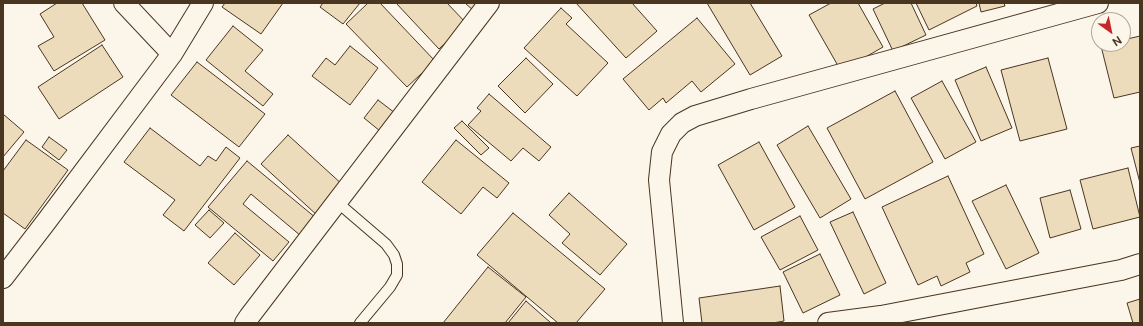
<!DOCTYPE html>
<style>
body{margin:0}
#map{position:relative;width:1143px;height:326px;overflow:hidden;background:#fbf6e9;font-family:"Public Sans",sans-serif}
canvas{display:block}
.frame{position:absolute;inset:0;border:4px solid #4a3520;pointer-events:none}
.north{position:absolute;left:1091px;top:12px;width:40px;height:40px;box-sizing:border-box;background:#fbf6e9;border:1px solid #b4a999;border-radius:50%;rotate:147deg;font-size:11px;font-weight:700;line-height:16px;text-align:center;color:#4a3520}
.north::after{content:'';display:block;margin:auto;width:14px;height:18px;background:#c62828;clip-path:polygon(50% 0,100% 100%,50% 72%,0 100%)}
</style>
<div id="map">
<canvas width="1143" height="326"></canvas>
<div class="frame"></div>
<div class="north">N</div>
</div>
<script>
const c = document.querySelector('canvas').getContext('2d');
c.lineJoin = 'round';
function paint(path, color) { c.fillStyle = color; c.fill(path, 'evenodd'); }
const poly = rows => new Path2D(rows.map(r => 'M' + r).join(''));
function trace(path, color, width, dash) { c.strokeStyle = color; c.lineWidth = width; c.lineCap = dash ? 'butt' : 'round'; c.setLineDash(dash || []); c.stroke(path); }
const building = poly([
 [57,3,82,3,105,40,54,71,38,46,54,37,40,14,57,3],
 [225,3,283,3,261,34,222,7,225,3],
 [323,3,360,3,343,24,320,7,323,3],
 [368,3,380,3,435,61,407,87,346,24,368,3],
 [396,3,447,3,466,23,439,49,396,3],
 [465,3,482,3,474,11,465,3],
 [576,3,632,3,657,31,626,58,576,3],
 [707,3,750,3,782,56,750,75,707,3],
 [831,3,858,3,883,47,841,71,809,15,831,3],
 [885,3,911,3,926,35,893,51,873,9,885,3],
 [916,3,976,3,977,6,929,30,916,3],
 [979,3,1004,3,1005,6,981,12,979,3],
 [561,8,572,18,566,24,608,63,577,96,524,48,561,8],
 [697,18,735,64,701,92,692,81,666,103,663,98,649,110,623,79,697,18],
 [233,26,263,50,245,71,273,94,263,106,206,60,233,26],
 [1140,36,1140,92,1114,98,1101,46,1107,44,1123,44,1123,40,1140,36],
 [102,45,123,77,59,119,38,87,102,45],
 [350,46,378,68,350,105,312,76,326,58,335,65,350,46],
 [526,58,553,84,525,113,498,86,526,58],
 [1048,58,1067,129,1020,141,1001,70,1048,58],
 [197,62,265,114,239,147,171,95,197,62],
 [986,67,1012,128,981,141,955,80,986,67],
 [942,81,976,142,945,159,911,98,942,81],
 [895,91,933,162,865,199,827,128,895,91],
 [489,94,551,147,539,161,523,148,511,161,468,125,481,111,477,108,489,94],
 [378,100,395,113,380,131,364,118,378,100],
 [3,114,24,132,3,157,3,114],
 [462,121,489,148,481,155,454,128,462,121],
 [808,126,851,199,820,218,777,145,808,126],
 [150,128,200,166,208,156,216,161,226,147,240,158,184,231,163,215,175,200,124,162,150,128],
 [288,135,344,186,318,216,261,164,288,135],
 [49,137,67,150,59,160,42,147,49,137],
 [26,140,68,170,25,229,3,213,3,171,26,140],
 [456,140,509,183,497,198,483,187,461,214,422,182,456,140],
 [759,142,795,207,754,230,718,165,759,142],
 [1140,146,1140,183,1131,148,1140,146],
 [247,161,316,218,301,236,251,194,243,204,289,242,273,261,208,207,247,161],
 [1128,168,1140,217,1093,229,1080,180,1128,168],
 [948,176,984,254,966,263,970,272,941,286,937,276,918,285,882,207,948,176],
 [1006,185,1039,253,1006,269,972,201,1006,185],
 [1070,190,1081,229,1050,238,1040,198,1070,190],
 [569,193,627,244,600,275,562,243,570,234,549,215,569,193],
 [209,210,224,223,210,238,195,225,209,210],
 [853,212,886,283,864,294,830,222,853,212],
 [513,213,605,289,576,323,558,323,477,255,513,213],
 [800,216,818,250,780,270,761,237,800,216],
 [235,233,260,255,234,285,208,263,235,233],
 [820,254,840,295,803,313,783,272,820,254],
 [488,267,526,297,505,323,443,323,488,267],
 [780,286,784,321,773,323,702,323,699,298,780,286],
 [1140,299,1140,323,1133,323,1127,303,1140,299],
 [526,301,551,323,508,323,526,301]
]);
const service = poly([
 [337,202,386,244,394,255,397,264,397,275,390,287,360,323]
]);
const minor = poly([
 [124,3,172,54],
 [3,278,46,222,172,54,203,3],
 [245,323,249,317,489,3],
 [673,323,659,180,662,152,671,134,682,123,695,116,751,99,1098,3],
 [828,323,881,316,1121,270,1140,264]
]);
paint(building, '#ecdcbc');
trace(building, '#4a3520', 1);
trace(service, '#4a3520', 12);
trace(minor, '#4a3520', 22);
trace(service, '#fbf6e9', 10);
trace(minor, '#fbf6e9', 20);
</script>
